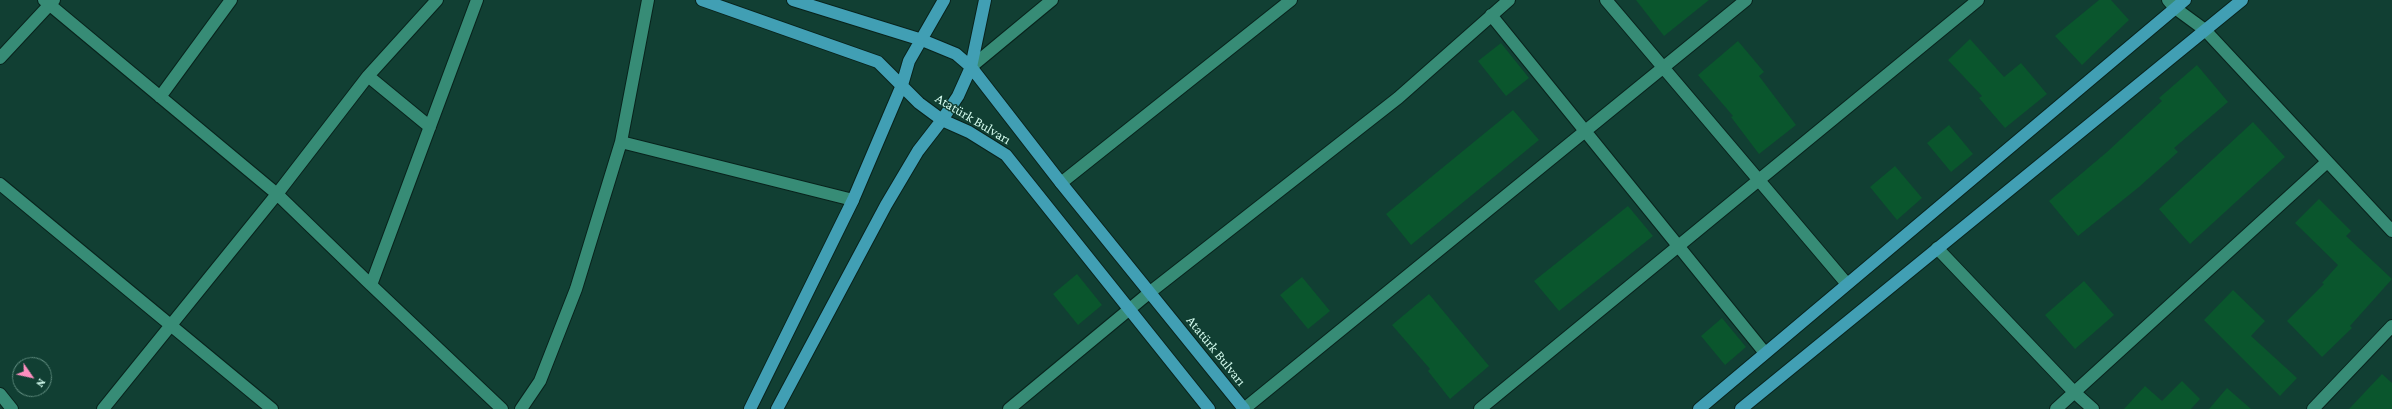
<!DOCTYPE html>
<meta charset="utf-8">
<style>
body{margin:0}
#map{position:relative;width:2392px;height:409px;overflow:hidden;background:#113f33;font-family:"Crimson Pro",serif}
canvas{display:block}
.north{position:absolute;left:12px;top:357px;width:40px;height:40px;box-sizing:border-box;background:#113f33;border:1px solid #5e8a7d;border-radius:50%;rotate:124deg;font-size:11px;font-weight:700;line-height:16px;text-align:center;color:#d2faed}
.north::after{content:'';display:block;margin:auto;width:14px;height:18px;background:#fd8ebf;clip-path:polygon(50% 0,100% 100%,50% 72%,0 100%)}
</style>
<div id="map">
<canvas width="2392" height="409"></canvas>
<div class="north">N</div>
</div>
<script>
const c = document.querySelector('canvas').getContext('2d');
c.lineJoin = 'round';
function paint(path, color) { c.fillStyle = color; c.fill(path, 'evenodd'); }
const poly = rows => new Path2D(rows.map(r => 'M' + r).join(''));
function trace(path, color, width, dash) { c.strokeStyle = color; c.lineWidth = width; c.lineCap = dash ? 'butt' : 'round'; c.setLineDash(dash || []); c.stroke(path); }
function drawText(font, color, halo, rows, align = 'center') {
  c.font = font + ' "Crimson Pro",serif'; c.lineWidth = 3; c.setLineDash([]); c.textBaseline = 'middle'; c.strokeStyle = halo; c.fillStyle = color; for (const [text, x, y, turn = 0] of rows) {
    c.save(); c.translate(x, y); c.rotate((+turn || 0) * Math.PI / 180); c.textAlign = isNaN(turn) ? turn : align; if (halo) c.strokeText(text, 0, 0); c.fillText(text, 0, 0); c.restore();
  }
}
const building = poly([
 [1636,0,1709,0,1664,36],
 [2099,0,2111,0,2129,20,2082,65,2055,36],
 [1970,39,2004,77,2021,63,2047,94,2005,128,1979,98,1982,96,1948,60],
 [1738,41,1764,72,1759,76,1796,125,1759,154,1731,117,1733,116,1698,75],
 [1501,43,1529,78,1506,96,1478,61],
 [2197,65,2228,102,2174,148,2178,152,2139,187,2078,236,2049,201,2107,152,2162,101,2159,98],
 [1513,110,1539,140,1411,245,1386,214],
 [2253,122,2285,157,2190,244,2159,209],
 [1949,125,1973,154,1951,172,1927,143],
 [1895,166,1922,198,1897,220,1870,187],
 [2319,199,2351,231,2346,236,2392,279,2350,326,2352,328,2322,357,2287,321,2324,284,2322,283,2338,265,2295,223],
 [1628,206,1653,236,1559,311,1534,281],
 [1077,274,1102,305,1078,325,1053,294],
 [1302,277,1330,311,1308,329,1280,295],
 [2084,281,2114,315,2075,349,2045,315],
 [2233,290,2265,321,2251,336,2297,378,2280,396,2204,320],
 [1429,294,1489,366,1450,399,1428,371,1430,369,1392,325],
 [1722,318,1746,347,1725,365,1701,336],
 [2382,374,2392,383,2392,409,2349,409],
 [2182,381,2200,399,2191,409,2124,409,2145,386,2162,401],
 [2227,388,2251,409,2209,409]
]);
const minor = poly([
 [44,0,277,194,371,285],
 [477,0,371,285,502,409],
 [1606,0,1847,284],
 [2168,0,2175,8,2205,30,2392,231],
 [1491,15,1765,353],
 [0,58,54,0],
 [971,67,1052,0],
 [368,76,437,0],
 [160,97,231,0],
 [621,142,853,200],
 [1061,183,1291,0],
 [0,184,272,409],
 [1937,248,2074,392,2093,409],
 [0,394,12,409],
 [103,409,277,194,368,76,430,127],
 [521,409,540,381,576,289,621,142,648,0],
 [1009,409,1149,293,1398,98,1509,0],
 [1244,409,1746,0],
 [1480,409,1978,0],
 [2056,409,2327,162],
 [2313,409,2392,326]
]);
const major = poly([
 [702,0,878,62,919,103,942,120,969,132,1006,155,1209,409],
 [793,0,922,40,956,54,971,67,1061,183,1244,409],
 [750,409,853,200,902,85,909,61,944,0],
 [777,409,886,205,918,151,942,120,958,96,971,67,985,0],
 [1699,409,2185,0],
 [1741,409,2242,0]
]);
const streetNames = [
 ["Atatürk Bulvarı",973,119,31],
 ["Atatürk Bulvarı",1216,351,51]
];
paint(building, '#0a562d');
trace(minor, '#08231c', 14);
trace(major, '#08231c', 14);
trace(minor, '#378c76', 12);
trace(major, '#419fb4', 12);
drawText('14px', '#d2faed', '#113f33', streetNames);
</script>
